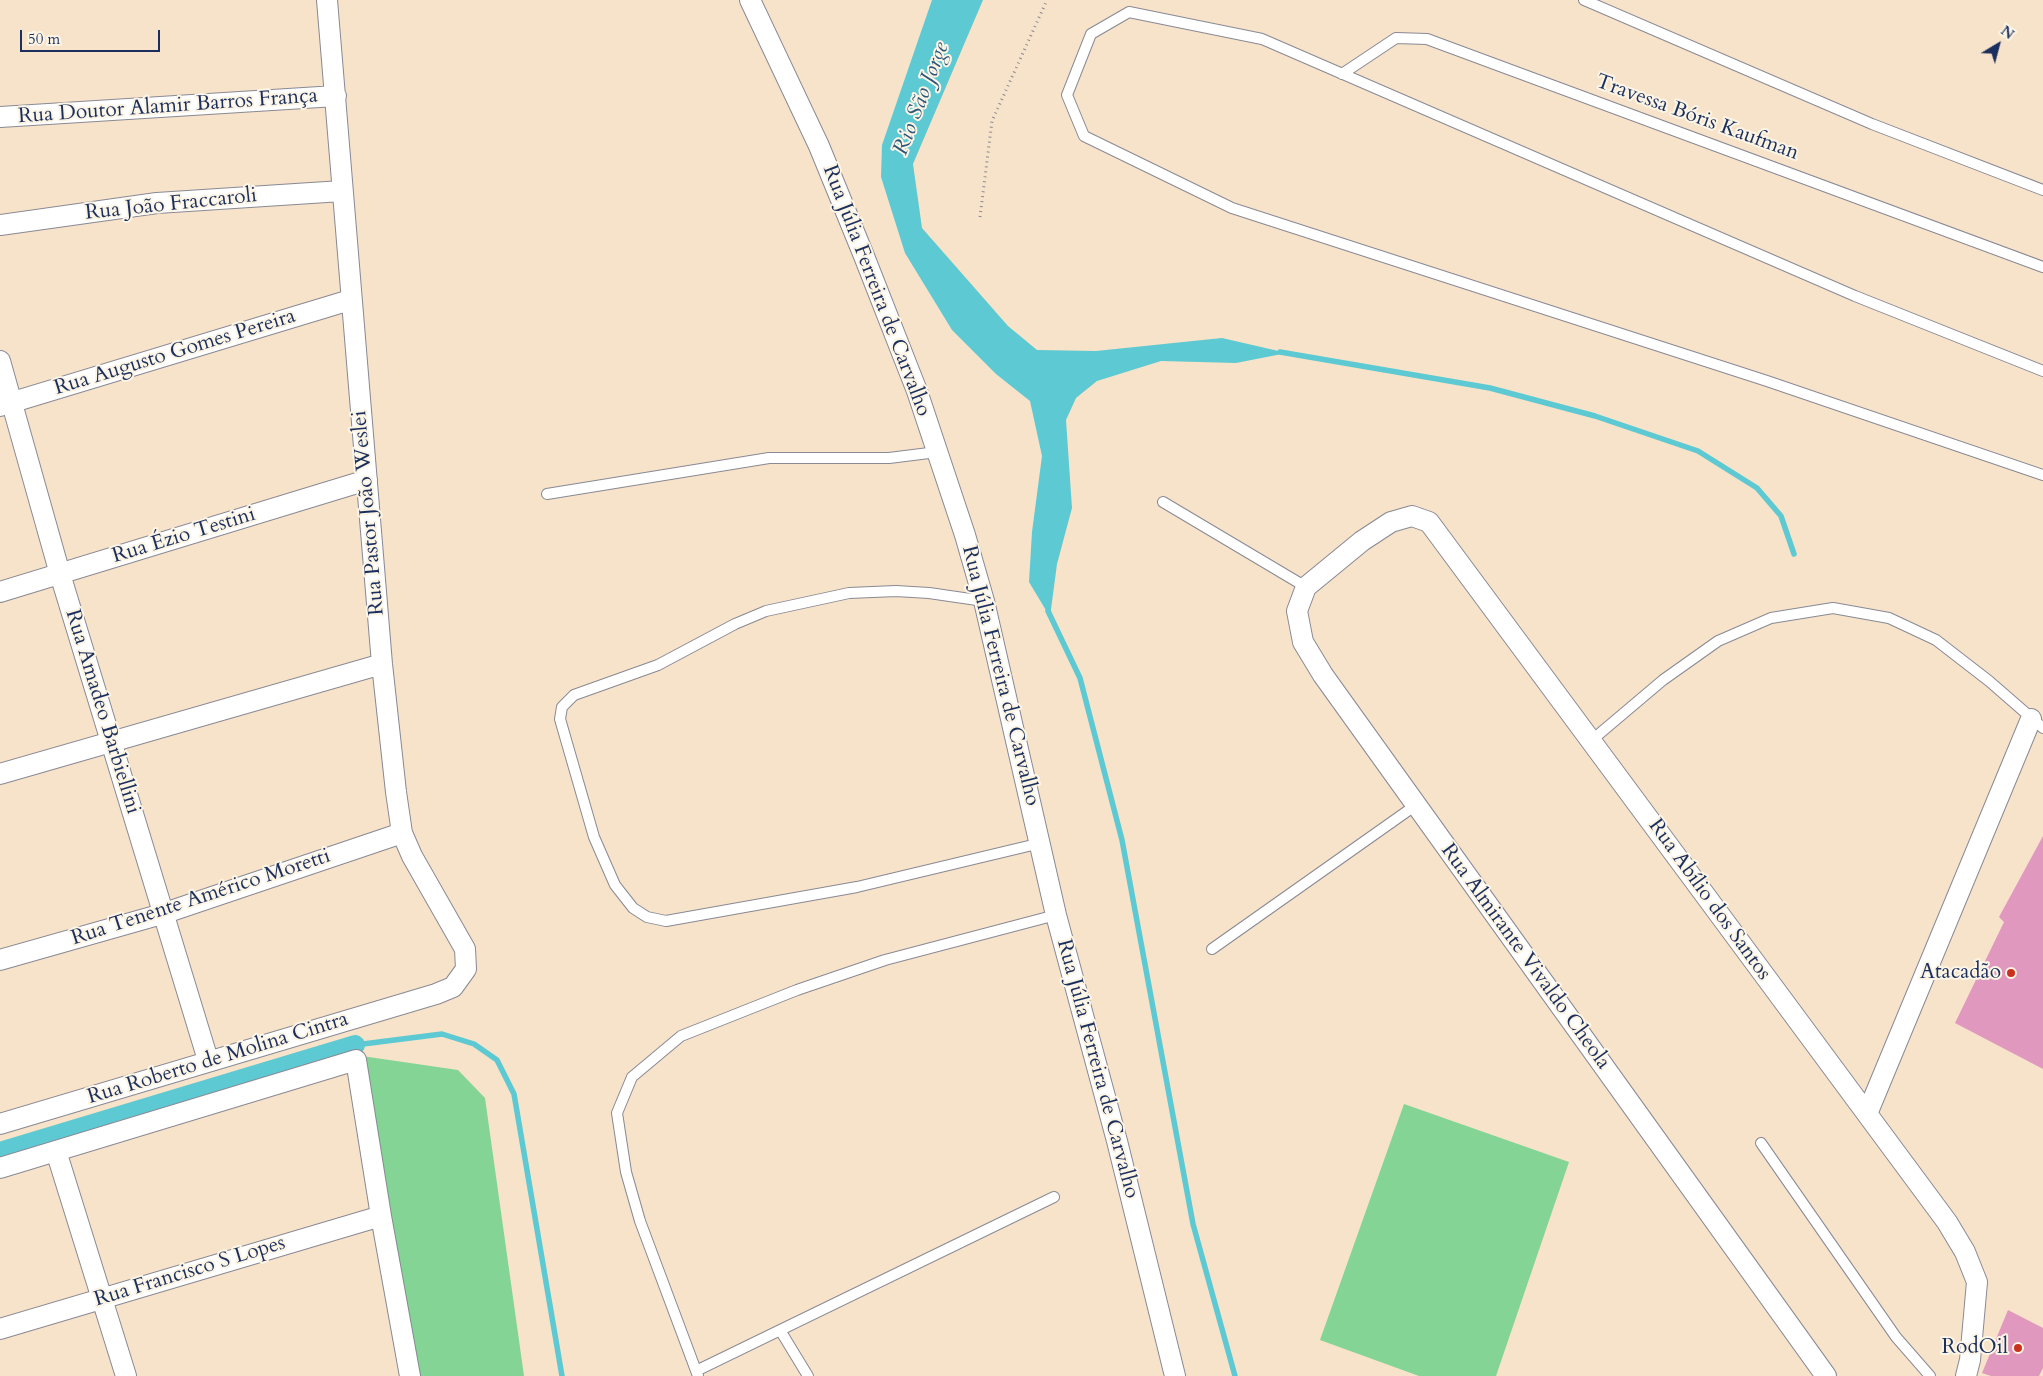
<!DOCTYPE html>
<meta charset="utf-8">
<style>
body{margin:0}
#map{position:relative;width:2043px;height:1376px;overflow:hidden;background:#f7e3ca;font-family:Cardo,serif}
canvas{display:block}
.north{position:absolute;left:1973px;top:20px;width:50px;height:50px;-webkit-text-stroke:4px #fcf5e5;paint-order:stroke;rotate:37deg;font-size:14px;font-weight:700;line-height:20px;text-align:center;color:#1b2f5e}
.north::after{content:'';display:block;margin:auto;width:18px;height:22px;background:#1b2f5e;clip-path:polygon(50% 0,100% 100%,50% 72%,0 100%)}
.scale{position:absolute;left:20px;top:30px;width:140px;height:22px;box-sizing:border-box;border:2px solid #1b2f5e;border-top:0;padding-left:6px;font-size:15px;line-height:18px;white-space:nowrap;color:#1b2f5e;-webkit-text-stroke:4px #fcf5e5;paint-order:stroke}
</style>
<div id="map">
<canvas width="2043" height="1376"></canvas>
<div class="north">N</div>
<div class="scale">50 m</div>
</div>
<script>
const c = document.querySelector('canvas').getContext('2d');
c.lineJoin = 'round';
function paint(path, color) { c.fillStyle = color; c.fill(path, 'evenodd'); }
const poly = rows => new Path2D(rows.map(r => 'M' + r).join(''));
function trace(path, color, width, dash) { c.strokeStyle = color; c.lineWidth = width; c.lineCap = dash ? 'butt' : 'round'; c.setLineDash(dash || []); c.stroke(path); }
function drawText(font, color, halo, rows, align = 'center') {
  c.font = font + ' Cardo,serif'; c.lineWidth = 4; c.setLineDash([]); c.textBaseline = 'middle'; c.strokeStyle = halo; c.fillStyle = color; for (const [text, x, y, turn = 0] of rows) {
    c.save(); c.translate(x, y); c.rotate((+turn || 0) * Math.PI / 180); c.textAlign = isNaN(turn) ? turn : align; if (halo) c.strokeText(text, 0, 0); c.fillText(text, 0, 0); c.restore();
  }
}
const green = poly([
 [355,1055,458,1070,485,1098,524,1376,410,1376],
 [1404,1104,1569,1162,1496,1376,1419,1376,1320,1340]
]);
const water = poly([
 [932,0,983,0,913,164,922,228,1008,326,1037,350,1096,351,1222,338,1287,353,1236,363,1161,361,1097,381,1076,398,1066,420,1072,508,1057,564,1050,617,1029,582,1032,532,1042,456,1030,401,996,374,952,330,905,253,881,177,882,145]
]);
const stream = poly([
 [1280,352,1490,388,1595,416,1698,451,1757,488,1781,516,1794,554],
 [1048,611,1080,678,1122,840,1193,1224,1235,1376],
 [355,1045,442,1034,474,1044,497,1060,514,1094,562,1376]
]);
const canal = poly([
 [0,1152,355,1045]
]);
const building = poly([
 [2043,836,2043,1069,1955,1023,2004,922,1999,917],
 [2008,1310,2043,1328,2043,1368,2039,1376,1991,1376,1982,1373]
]);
const path = poly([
 [980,217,992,121,1047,0]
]);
const service = poly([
 [1584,0,1872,124,2043,190],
 [1342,74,1396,38,1427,39,2043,267],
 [2043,371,1855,296,1262,39,1129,12,1091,34,1067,95,1084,136,1232,208,1767,381,2043,475],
 [547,494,769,458,889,458,937,452],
 [1163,502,1306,587],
 [984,601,929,593,896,591,849,593,766,611,735,624,658,665,574,695,562,707,560,719,594,837,615,885,633,908,647,917,666,921,857,887,1041,843],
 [1592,740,1663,680,1718,641,1771,618,1833,608,1889,618,1936,640,1989,681,2043,728],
 [1212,949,1416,805],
 [1761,1143,1896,1337,1930,1376],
 [780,1330,808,1376],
 [696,1371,1054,1197],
 [698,1376,640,1221,626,1172,617,1113,632,1077,681,1036,797,990,885,960,1056,915]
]);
const minor = poly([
 [750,0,819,146,864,256,917,391,965,535,984,601,1056,915,1117,1141,1175,1376],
 [0,117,336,96],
 [0,225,157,203,342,191],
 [0,361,60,574,208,1060],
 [0,406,350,300],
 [0,592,367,480],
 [0,774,382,664],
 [0,960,162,914,402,833],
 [1867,1114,2031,719],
 [0,1124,436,994,453,987,466,969,465,949,412,856,402,833,396,792,382,664,327,0],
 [56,1151,126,1376],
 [0,1168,356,1060,381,1216,410,1376],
 [0,1329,381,1216],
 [1826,1376,1323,675,1303,642,1297,611,1306,587,1362,541,1391,522,1412,516,1429,522,1947,1222,1965,1252,1977,1282,1970,1360,1966,1376]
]);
const markers = [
 [2011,973,5,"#c8321e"],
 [2018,1348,5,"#c8321e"]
];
const streetNames = [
 ["Rua Doutor Alamir Barros França",168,107,-4],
 ["Travessa Bóris Kaufman",1697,118,20],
 ["Rua João Fraccaroli",171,205,-6],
 ["Rua Júlia Ferreira de Carvalho",876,291,69],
 ["Rua Augusto Gomes Pereira",175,353,-17],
 ["Rua Pastor João Weslei",369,513,-95],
 ["Rua Ézio Testini",184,536,-17],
 ["Rua Júlia Ferreira de Carvalho",1000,676,76],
 ["Rua Amadeo Barbiellini",102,712,73],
 ["Rua Tenente Américo Moretti",201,898,-18],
 ["Rua Abílio dos Santos",1709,900,54],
 ["Rua Almirante Vivaldo Cheola",1525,957,54],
 ["Rua Roberto de Molina Cintra",218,1059,-17],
 ["Rua Júlia Ferreira de Carvalho",1097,1069,75],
 ["Rua Francisco S Lopes",190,1272,-17]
];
const poiNames = [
 ["Atacadão",2001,973],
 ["RodOil",2008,1348]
];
const waterNames = [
 ["Rio São Jorge",922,99,-69]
];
paint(green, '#83d495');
paint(water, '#5dc9d2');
trace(stream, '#5dc9d2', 5.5);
trace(canal, '#5dc9d2', 20);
paint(building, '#e098be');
trace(service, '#898994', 12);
trace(minor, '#898994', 22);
trace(path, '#898994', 3, [1, 4]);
trace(service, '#fff', 10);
trace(minor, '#fff', 20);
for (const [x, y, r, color] of markers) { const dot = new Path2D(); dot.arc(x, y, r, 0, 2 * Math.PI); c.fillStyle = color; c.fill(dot); trace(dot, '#fcf5e5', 2); }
drawText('21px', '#1b2f5e', '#fcf5e5', streetNames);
drawText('21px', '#1b2f5e', '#fcf5e5', poiNames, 'right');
drawText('italic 22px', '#2c567b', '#fcf5e5', waterNames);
</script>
